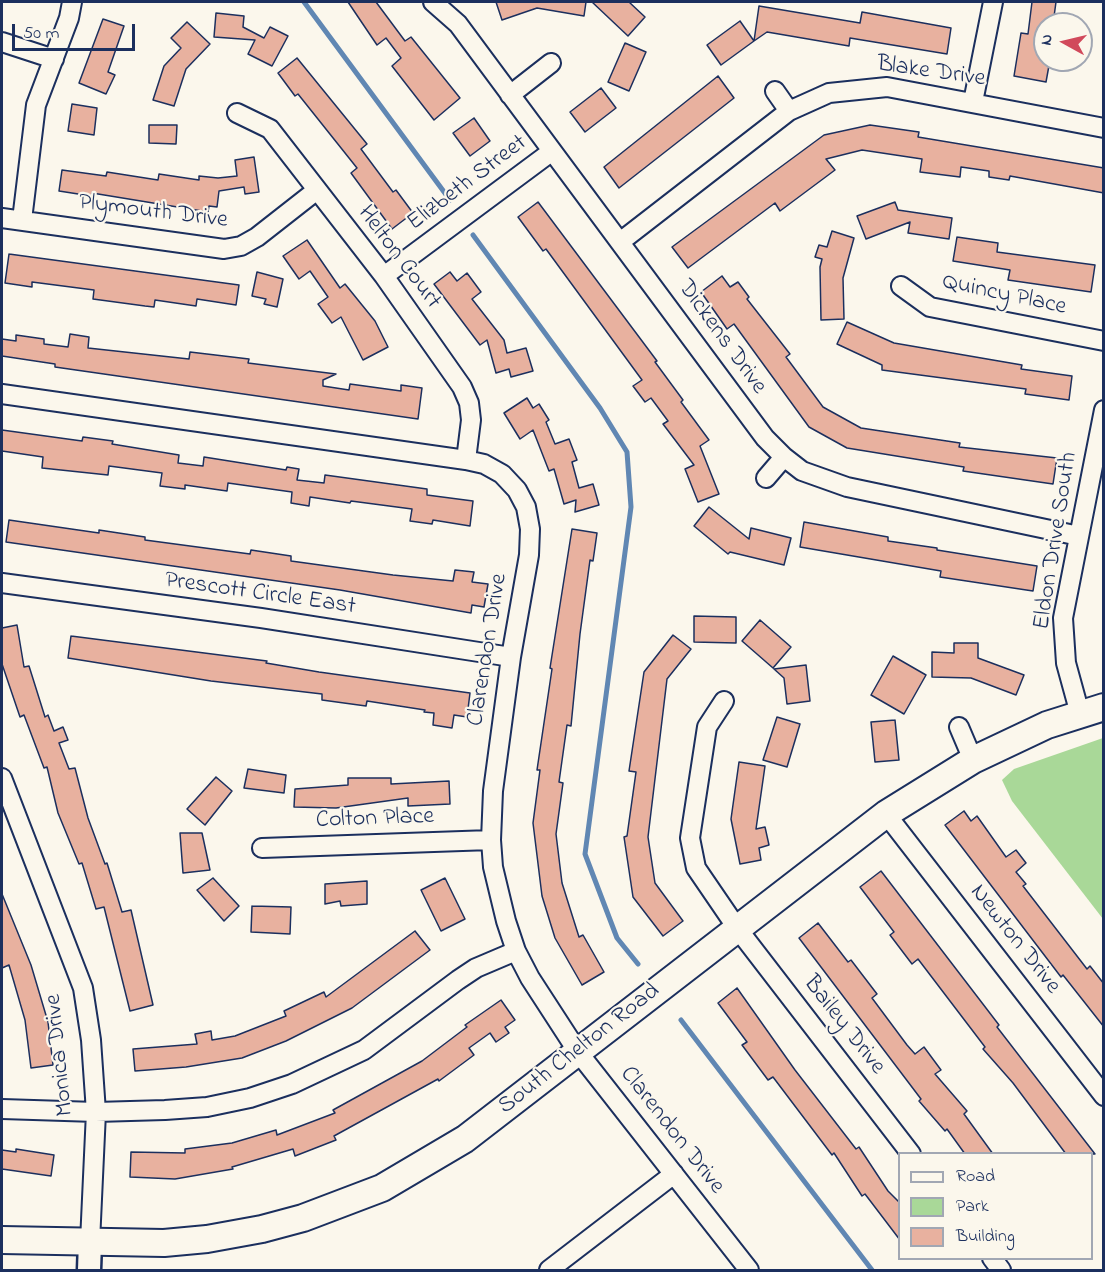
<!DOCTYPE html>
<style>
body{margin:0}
#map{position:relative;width:1105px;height:1272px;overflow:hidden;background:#fbf7ec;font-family:"Indie Flower",sans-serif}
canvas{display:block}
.frame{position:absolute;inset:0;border:3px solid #1b2f5e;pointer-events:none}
.legend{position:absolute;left:898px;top:1152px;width:195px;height:108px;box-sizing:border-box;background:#fbf7ec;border:2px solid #a1a7b3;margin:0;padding:8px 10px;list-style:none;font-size:18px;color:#1b2f5e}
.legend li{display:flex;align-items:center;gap:12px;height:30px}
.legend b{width:30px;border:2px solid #a1a7b3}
.north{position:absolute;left:1033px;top:12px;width:60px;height:60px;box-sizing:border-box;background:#fbf7ec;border:2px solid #a1a7b3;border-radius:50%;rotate:278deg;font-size:16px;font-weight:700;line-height:24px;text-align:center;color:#1b2f5e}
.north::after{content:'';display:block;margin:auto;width:21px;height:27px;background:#d1495b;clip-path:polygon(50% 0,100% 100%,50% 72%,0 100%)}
.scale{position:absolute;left:12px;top:24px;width:123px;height:27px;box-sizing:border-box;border:3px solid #1b2f5e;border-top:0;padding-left:8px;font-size:18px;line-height:21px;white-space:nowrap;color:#1b2f5e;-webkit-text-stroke:4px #fbf7ec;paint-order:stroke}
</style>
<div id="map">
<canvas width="1105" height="1272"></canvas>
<div class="frame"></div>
<ul class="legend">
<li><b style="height:8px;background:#fbf7ec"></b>Road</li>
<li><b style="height:16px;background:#a9d898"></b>Park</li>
<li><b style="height:16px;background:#e8b19f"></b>Building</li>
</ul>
<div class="north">N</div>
<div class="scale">50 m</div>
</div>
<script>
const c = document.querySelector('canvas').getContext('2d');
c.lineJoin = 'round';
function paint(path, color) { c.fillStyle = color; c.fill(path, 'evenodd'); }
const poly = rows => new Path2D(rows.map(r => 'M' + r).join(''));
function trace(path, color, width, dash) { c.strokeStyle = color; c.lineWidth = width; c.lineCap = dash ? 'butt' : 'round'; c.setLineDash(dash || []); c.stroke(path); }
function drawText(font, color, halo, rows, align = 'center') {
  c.font = font + ' "Indie Flower",sans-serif'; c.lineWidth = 4.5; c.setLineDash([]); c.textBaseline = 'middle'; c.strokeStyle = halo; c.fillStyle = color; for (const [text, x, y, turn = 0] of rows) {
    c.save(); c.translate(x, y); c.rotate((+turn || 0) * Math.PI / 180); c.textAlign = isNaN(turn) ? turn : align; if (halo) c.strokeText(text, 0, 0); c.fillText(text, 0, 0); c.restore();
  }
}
const green = poly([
 [1103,738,1104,738,1103,919,1012,801,1002,780,1014,769]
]);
const stream = poly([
 [304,2,450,200],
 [473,235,600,408,627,452,631,507,585,854,617,938,638,964],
 [681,1020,872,1270]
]);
const building = poly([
 [348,2,376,2,405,41,411,37,460,98,434,120,392,66,401,58,386,38,377,45,348,2],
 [496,2,586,2,584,16,537,8,502,20,496,2],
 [592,2,629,2,645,17,628,36,592,2],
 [1032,2,1056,2,1053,24,1045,24,1045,60,1050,60,1046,82,1014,76,1021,33,1028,34,1032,2],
 [759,6,860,23,862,12,951,28,947,54,850,38,849,46,767,32,754,41,759,6],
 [216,13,244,16,243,27,264,38,270,27,288,36,272,66,248,54,255,40,214,37,216,13],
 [103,19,124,26,108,72,115,75,106,94,79,83,103,19],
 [740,21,754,41,721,65,707,45,740,21],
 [187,22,210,44,186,69,174,106,153,100,164,66,181,48,171,38,187,22],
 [625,43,646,52,629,91,608,82,625,43],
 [297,58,367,144,361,149,393,192,396,190,413,213,392,229,351,173,357,168,298,94,295,96,278,73,297,58],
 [718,76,734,98,619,188,604,167,718,76],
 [601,88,616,108,585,132,570,112,601,88],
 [72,104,97,108,94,135,68,131,72,104],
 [474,118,490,141,470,156,453,133,474,118],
 [149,125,177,125,176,144,149,143,149,125],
 [870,125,919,132,918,137,1104,168,1104,193,1010,176,1009,180,989,177,989,171,961,167,960,177,920,172,922,159,862,150,826,159,835,170,780,211,775,203,688,268,672,247,824,135,870,125],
 [254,157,259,192,245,194,244,187,219,191,217,207,209,206,208,212,92,193,91,196,59,191,62,170,106,176,107,172,158,180,159,174,199,180,199,176,218,178,237,176,235,160,254,157],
 [538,202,657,361,655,362,683,400,681,402,709,440,700,446,719,494,698,502,685,469,694,465,663,424,668,421,651,398,645,402,633,386,642,380,546,249,543,251,518,217,538,202],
 [895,202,898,210,952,218,949,239,908,233,910,222,866,239,857,216,895,202],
 [832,231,854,238,843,278,844,319,821,320,820,267,822,259,815,257,819,245,827,247,832,231],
 [957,237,998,243,997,252,1095,265,1091,292,1008,280,1010,270,953,261,957,237],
 [307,240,340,288,345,284,375,321,388,347,363,360,341,317,332,323,318,304,328,297,310,271,299,279,283,256,307,240],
 [9,254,239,285,236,305,197,299,196,306,155,300,154,307,145,306,93,299,94,290,32,282,32,287,5,283,9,254],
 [257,272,283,279,277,307,264,304,266,299,252,296,257,272],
 [450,272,457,281,467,273,481,292,472,299,504,340,507,353,526,348,533,371,511,377,509,369,496,373,487,340,480,345,434,284,450,272],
 [722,276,730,287,738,282,749,297,747,299,790,354,786,357,823,407,861,428,960,443,959,447,1057,458,1053,484,963,471,964,467,847,448,809,427,734,324,727,329,701,292,722,276],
 [847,322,894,343,1022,365,1021,369,1072,376,1069,400,1025,394,1026,389,882,370,882,365,837,344,847,322],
 [70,334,89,337,88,348,189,359,190,352,249,359,248,363,336,374,323,380,323,386,349,390,350,384,401,391,401,385,422,388,418,419,55,367,55,364,2,356,2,339,16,341,16,335,44,339,44,344,68,347,70,334],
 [527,398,533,408,539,404,549,420,546,422,555,444,569,439,577,460,572,462,579,488,593,484,599,505,575,512,576,500,564,504,554,469,549,471,533,430,520,439,504,413,527,398],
 [2,430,82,441,83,437,113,441,112,444,179,455,178,463,203,466,204,457,286,470,287,467,299,469,297,480,324,483,325,475,427,489,427,495,473,501,470,526,433,520,432,524,410,521,412,509,351,501,350,503,310,497,309,506,291,503,292,492,228,483,227,491,185,485,185,489,160,486,162,473,109,466,108,475,42,468,43,457,2,451,2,430],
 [709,507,749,539,751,528,791,538,784,565,730,552,728,554,694,526,709,507],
 [9,520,99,533,99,530,145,537,145,540,250,554,251,550,291,556,291,561,393,575,453,581,455,570,474,572,472,582,488,584,484,607,472,605,471,613,340,590,6,542,9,520],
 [804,522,888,537,888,541,937,548,937,550,1037,566,1033,591,940,577,941,571,800,547,804,522],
 [572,529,597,533,593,561,590,560,580,634,571,726,567,725,559,782,563,783,556,834,562,883,579,937,583,935,604,972,582,985,555,938,542,896,533,823,540,770,537,770,552,669,550,668,572,529],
 [694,616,736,617,736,643,694,642,694,616],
 [760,620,791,647,773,668,742,641,760,620],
 [17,625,24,667,29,666,45,717,48,715,54,731,63,727,68,740,59,743,69,769,75,768,88,818,105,864,107,863,122,912,131,910,153,1005,130,1011,104,907,96,909,82,863,79,864,58,813,47,767,44,768,24,715,20,717,2,664,2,628,17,625],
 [673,635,691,649,667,679,648,837,655,883,683,921,663,936,633,897,624,837,627,836,636,772,629,771,644,672,673,635],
 [71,636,267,661,266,663,319,672,470,693,467,717,454,715,452,728,433,725,434,713,424,712,425,710,367,701,366,706,322,700,322,694,211,681,68,658,71,636],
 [954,643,978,643,978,658,1024,675,1016,695,971,678,932,677,932,652,954,653,954,643],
 [893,656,926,675,904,714,871,695,893,656],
 [806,665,810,701,787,704,784,678,774,669,806,665],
 [777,717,800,724,787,767,763,760,777,717],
 [895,720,899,760,875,762,871,722,895,720],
 [739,762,765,766,756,829,765,827,769,845,759,848,761,860,740,864,731,819,739,762],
 [248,769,286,775,284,793,244,788,248,769],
 [216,777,232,791,205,825,187,809,216,777],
 [348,778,391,778,391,784,449,781,450,804,408,806,408,798,336,808,294,807,295,789,348,785,348,778],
 [964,811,971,821,977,816,1006,857,1016,850,1026,863,1016,872,1026,884,1023,886,1087,969,1090,966,1104,984,1104,1027,1063,975,1061,977,945,825,964,811],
 [180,833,202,833,210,870,183,873,180,833],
 [881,871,999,1025,997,1027,1095,1154,1066,1154,1013,1083,983,1049,985,1047,918,959,912,964,890,935,894,932,860,887,881,871],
 [213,878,239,906,224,921,197,890,213,878],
 [445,878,465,919,441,931,421,890,445,878],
 [367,881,367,904,341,906,340,901,325,904,325,884,367,881],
 [2,894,31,965,48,1022,53,1065,31,1068,25,1020,9,965,2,968,2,894],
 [252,906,291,907,290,934,251,932,252,906],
 [818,923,848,962,851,960,877,994,872,998,907,1045,915,1054,924,1047,941,1070,935,1074,967,1111,964,1114,993,1154,965,1154,947,1129,945,1131,919,1101,921,1099,799,938,818,923],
 [415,931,430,950,352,1008,286,1041,242,1058,186,1067,135,1071,133,1049,197,1044,195,1034,211,1031,212,1040,235,1036,286,1016,284,1011,324,992,326,997,415,931],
 [737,988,795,1070,856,1149,859,1147,888,1191,900,1203,900,1240,865,1194,862,1196,834,1153,832,1155,773,1077,768,1080,742,1045,747,1042,718,1003,737,988],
 [501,1000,515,1020,505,1027,509,1033,496,1042,490,1033,469,1048,474,1055,439,1081,438,1079,334,1136,336,1140,295,1156,293,1149,232,1167,233,1169,175,1179,130,1177,131,1152,185,1153,185,1149,232,1143,276,1130,277,1135,335,1113,333,1110,422,1061,467,1027,465,1025,501,1000],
 [16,1149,54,1155,51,1176,2,1169,2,1150,16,1152,16,1149]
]);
const minor = poly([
 [433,2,458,24,765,438,784,457,802,471,847,487,1079,536],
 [2,42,54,59],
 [775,91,789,111],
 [510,95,551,63],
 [973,102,993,2],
 [237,113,270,129,384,276,462,387,469,403,471,420,466,460],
 [2,218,224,249,241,246,257,237,317,190],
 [22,220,36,105,69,18,72,2],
 [620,242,789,111,829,93,887,87,1104,128],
 [384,276,551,152],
 [901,286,930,307,1104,341],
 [2,394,466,460,484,464,502,474,517,490,526,507,530,529,529,555,511,657,493,791,491,840,493,867,506,921,516,951,530,978,578,1052,749,1270],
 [766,478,784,457],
 [2,583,261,618,511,657],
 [724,701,707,727,690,838,696,868,737,928,911,1154],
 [1080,714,1066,663,1063,618,1104,410],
 [959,727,973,760],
 [2,778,83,988,91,1040,96,1112,90,1242],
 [886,814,1104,1096],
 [262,848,491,840],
 [2,1109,96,1112,165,1110,207,1107,250,1098,292,1084,364,1050,458,980,476,968,516,951],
 [992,1258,1001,1270],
 [549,1270,674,1174]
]);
const tertiary = poly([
 [89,1270,90,1242]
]);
const secondary = poly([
 [2,1240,164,1243,207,1239,262,1229,303,1218,382,1188,465,1139,886,814,973,760,1047,725,1104,707]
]);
const streetNames = [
 ["Blake Drive",931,73,8],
 ["Elizbeth Street",468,184,-37],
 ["Plymouth Drive",153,213,7],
 ["Helton Court",398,258,53],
 ["Quincy Place",1004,296,12],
 ["Dickens Drive",721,338,54],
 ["Eldon Drive South",1057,541,-81],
 ["Prescott Circle East",260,595,8],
 ["Clarendon Drive",489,650,-81],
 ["Colton Place",375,820,-2],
 ["Newton Drive",1014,940,52],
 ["Bailey Drive",843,1026,52],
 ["South Chelton Road",580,1050,-38],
 ["Monica Drive",61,1055,-96],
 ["Clarendon Drive",671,1131,52]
];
paint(green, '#a9d898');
trace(stream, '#6087b3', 5);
paint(building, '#e8b19f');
trace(building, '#1b2f5e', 1.5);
trace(minor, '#1b2f5e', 22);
trace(tertiary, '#1b2f5e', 27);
trace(secondary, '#1b2f5e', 30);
trace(minor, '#fbf7ec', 18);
trace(tertiary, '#fbf7ec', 22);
trace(secondary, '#fbf7ec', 26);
drawText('24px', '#1b2f5e', '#fbf7ec', streetNames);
</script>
